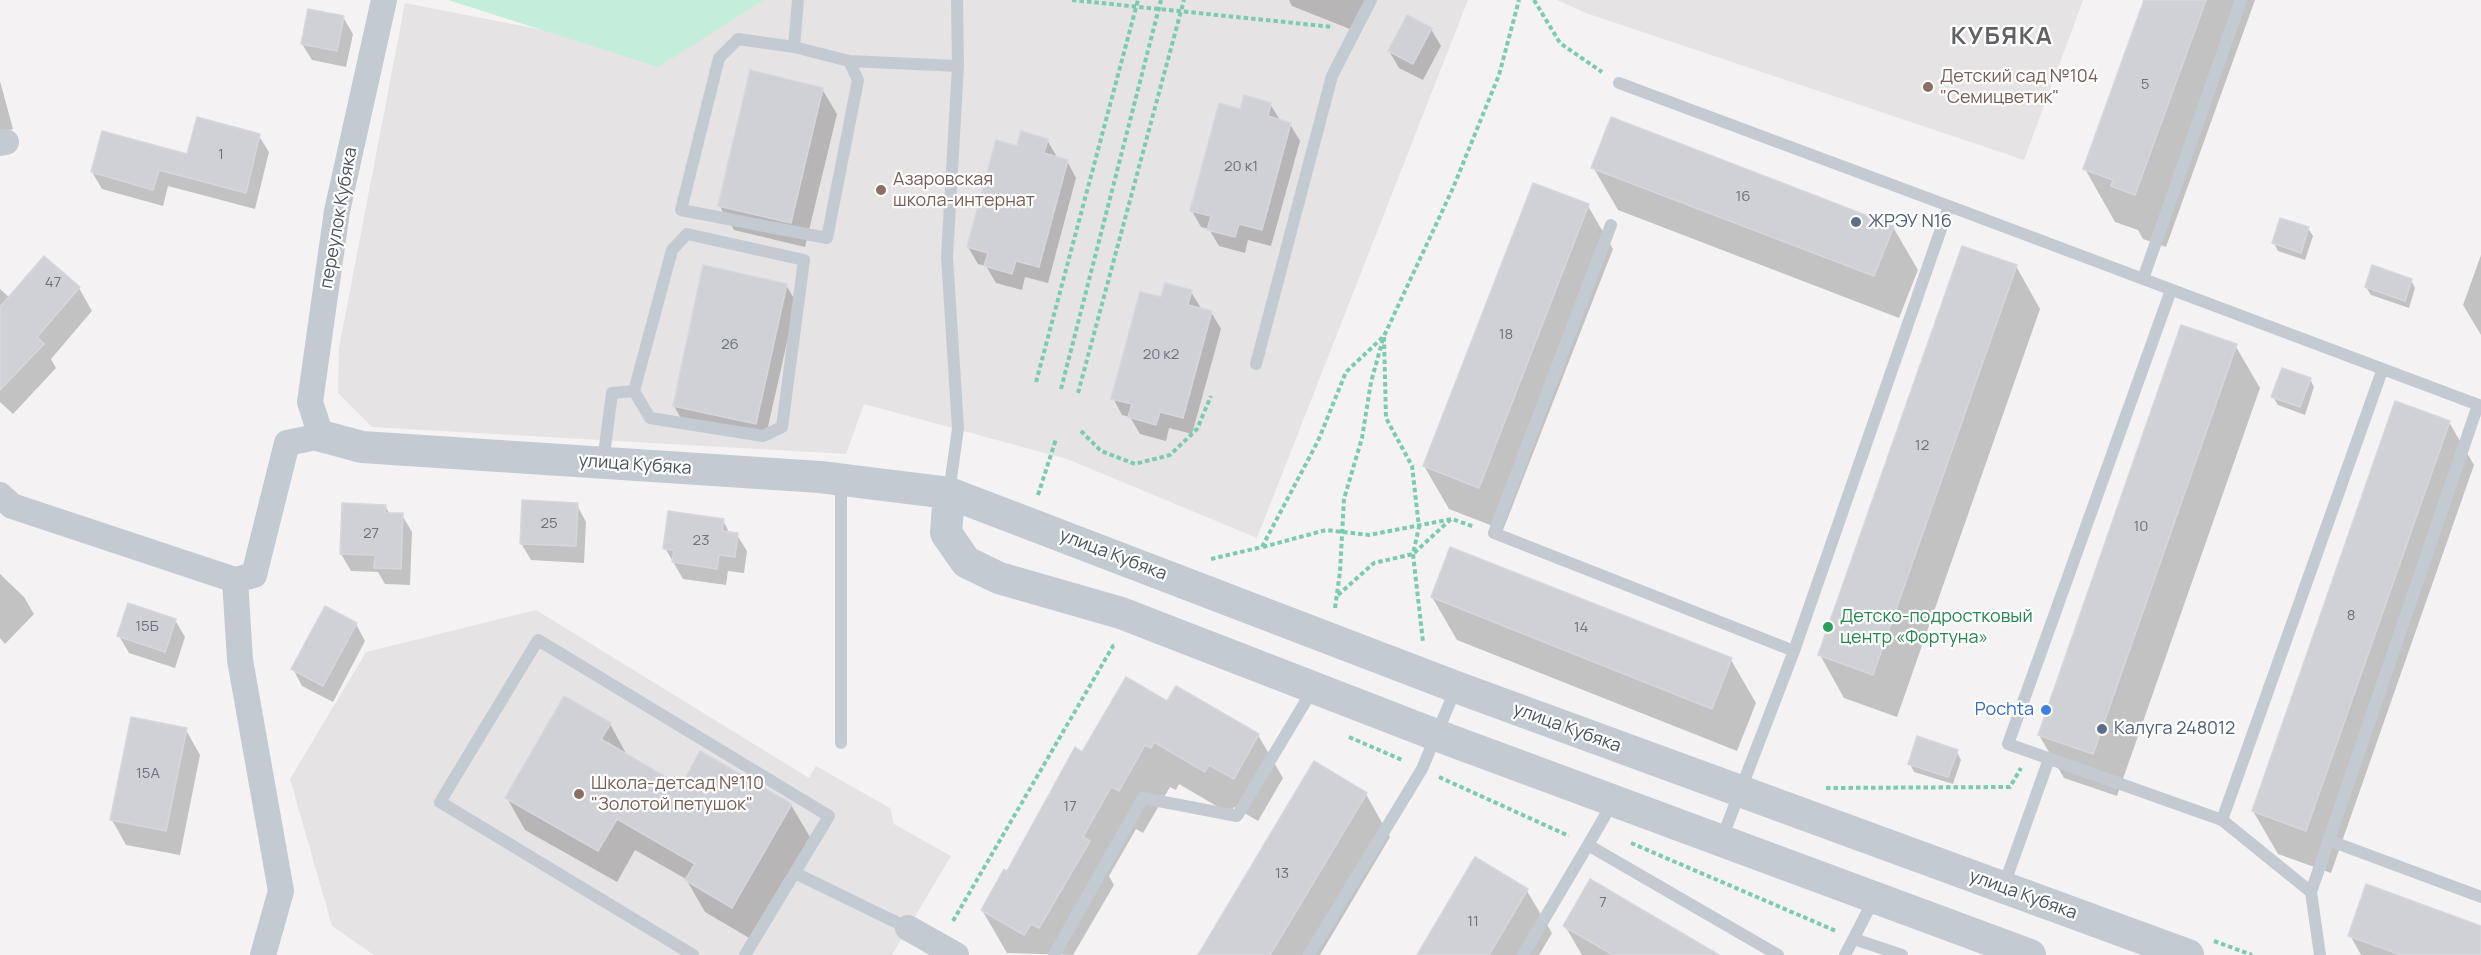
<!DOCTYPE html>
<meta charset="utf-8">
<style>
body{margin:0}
canvas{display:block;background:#f4f2f2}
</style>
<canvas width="2481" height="955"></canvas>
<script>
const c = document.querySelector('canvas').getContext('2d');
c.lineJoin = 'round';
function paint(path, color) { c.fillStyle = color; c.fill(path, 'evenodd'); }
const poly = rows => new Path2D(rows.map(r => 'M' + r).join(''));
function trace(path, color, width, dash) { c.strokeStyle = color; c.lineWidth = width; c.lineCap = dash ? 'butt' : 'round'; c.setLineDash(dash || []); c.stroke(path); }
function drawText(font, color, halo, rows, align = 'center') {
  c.font = font + ' Manrope,sans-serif'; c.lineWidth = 4.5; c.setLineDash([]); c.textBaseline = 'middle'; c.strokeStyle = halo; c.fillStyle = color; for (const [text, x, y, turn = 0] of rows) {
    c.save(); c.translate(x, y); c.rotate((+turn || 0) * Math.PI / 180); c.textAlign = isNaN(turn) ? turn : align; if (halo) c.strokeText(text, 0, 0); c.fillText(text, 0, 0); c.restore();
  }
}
const education = poly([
 [559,0,1468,0,1257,538,1067,459,864,404,846,454,372,427,338,393,339,348,405,3,553,32],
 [1557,0,2083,0,2024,160,1586,13],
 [536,610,809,778,816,766,890,808,894,824,951,856,892,955,374,955,332,926,290,779,366,652]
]);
const green = poly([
 [448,0,764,0,658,67]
]);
const shadow = poly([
 [1289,0,1373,0,1360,33,1292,6],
 [2146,0,2255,0,2166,247,2143,239,2138,230,2115,222,2085,169],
 [343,17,353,34,346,67,312,60,302,44],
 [1431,29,1441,46,1423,80,1399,68,1389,51],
 [0,81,13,129,0,133],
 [822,89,837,114,805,247,734,230,719,205],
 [1270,104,1280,120,1290,124,1300,141,1271,246,1248,240,1245,253,1219,246,1209,229,1201,227,1192,211,1241,111],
 [259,136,269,152,255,209,168,186,163,206,102,189,92,172,188,156],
 [1047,140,1057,157,1067,161,1076,178,1048,283,1025,277,1022,290,996,283,986,266,978,264,968,247,1018,147],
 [1593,167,1893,227,1918,270,1899,318,1618,210],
 [1588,206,1613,249,1503,530,1449,509,1424,466],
 [2308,228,2313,236,2305,260,2278,251,2274,243],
 [2481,255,2481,335,2463,305],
 [44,258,79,288,92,311,51,359,56,368,13,414,0,402,0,289,10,298],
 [2016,266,2040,309,1897,717,1844,698,1820,655],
 [2411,280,2415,288,2409,308,2371,295,2366,287],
 [786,285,796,302,765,440,684,423,674,406],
 [1191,292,1201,308,1211,312,1221,329,1192,434,1169,428,1166,441,1140,434,1130,417,1122,415,1113,398,1162,299],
 [2235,345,2260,388,2117,796,2064,778,2039,735],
 [2310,379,2314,387,2305,415,2278,405,2273,397],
 [2449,422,2474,465,2331,873,2278,854,2253,811],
 [577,505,586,522,584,563,531,560,521,543],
 [385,506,390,514,402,515,412,532,410,585,385,584,378,572,351,571,341,554],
 [723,520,730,534,737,535,747,551,744,573,728,571,726,585,683,579,665,548],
 [0,574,24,597,34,614,5,644,0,638],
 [1432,597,1731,660,1756,703,1737,751,1457,640],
 [175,620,185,637,175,668,129,653,119,636],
 [356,624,365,641,333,702,302,686,293,669],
 [1176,688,1258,735,1283,778,1258,821,1234,807,1230,814,1179,784,1176,790,1170,787,1143,833,1136,829,1109,876,1114,885,1073,955,1007,953,982,910,1083,754,1168,703],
 [610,724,628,757,681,788,791,805,810,837,751,939,705,912,686,879,635,850,617,882,525,830,507,798],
 [186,730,200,755,180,855,126,845,112,820],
 [1957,752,1961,760,1953,784,1914,772,1910,764],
 [1366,794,1390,837,1320,955,1200,955],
 [1476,859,1527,891,1552,933,1539,955,1419,955],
 [1565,926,1717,955,1582,955],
 [2481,928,2481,955,2361,955,2350,935]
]);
const building = poly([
 [2144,0,2206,0,2135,195,2111,186,2113,180,2083,169,2144,0],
 [308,9,344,16,337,51,301,44,308,9],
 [1407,15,1432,28,1413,64,1388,51,1407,15],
 [750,70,823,88,791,223,718,206,750,70],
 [1244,95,1271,103,1268,116,1291,123,1262,230,1239,224,1235,237,1207,230,1211,216,1190,211,1219,103,1240,109,1244,95],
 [197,117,260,134,246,193,159,170,153,190,91,172,102,131,187,154,197,117],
 [1611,117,1894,226,1874,276,1591,168,1611,117],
 [1021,131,1048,139,1044,153,1068,160,1039,267,1016,261,1012,274,984,266,988,253,967,247,996,140,1017,146,1021,131],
 [1533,183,1589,204,1479,488,1423,466,1533,183],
 [2280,218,2309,227,2301,253,2272,243,2280,218],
 [1962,246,2017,265,1873,675,1818,655,1962,246],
 [44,256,80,287,37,337,44,344,0,390,0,307,44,256],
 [703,265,787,284,756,424,673,406,703,265],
 [2372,265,2412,279,2405,301,2365,287,2372,265],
 [1165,283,1192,290,1188,305,1212,311,1183,418,1160,412,1156,425,1128,417,1132,404,1111,399,1140,292,1161,297,1165,283],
 [2181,325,2237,344,2093,754,2038,735,2181,325],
 [2282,368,2311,378,2300,407,2271,397,2282,368],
 [2395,401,2450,421,2306,831,2252,811,2395,401],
 [522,500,578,503,576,546,520,544,522,500],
 [342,503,386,505,385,513,403,513,401,569,374,568,375,555,340,554,342,503],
 [668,511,724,519,722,531,738,533,735,557,719,555,717,569,672,562,674,550,663,549,668,511],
 [1450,547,1732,658,1712,709,1431,597,1450,547],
 [128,603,176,619,165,652,117,636,128,603],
 [325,606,357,623,323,686,291,669,325,606],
 [1126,677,1167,701,1176,686,1259,734,1234,779,1209,765,1205,772,1154,742,1151,748,1145,745,1119,791,1111,787,1083,837,1090,841,1039,928,1031,924,1024,935,981,910,1004,869,1007,871,1075,747,1082,752,1126,677],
 [564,696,611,723,601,739,681,786,700,751,792,804,732,908,685,880,695,864,617,819,598,851,505,798,564,696],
 [131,717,187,728,166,831,110,820,131,717],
 [1917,736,1958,750,1948,777,1908,764,1917,736],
 [1314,761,1367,793,1270,955,1198,955,1314,761],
 [1475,857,1528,889,1489,955,1417,955,1475,857],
 [1590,879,1719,955,1613,955,1563,926,1590,879],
 [2366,884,2481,926,2481,955,2401,955,2348,936,2366,884]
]);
const path = poly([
 [1072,0,1333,27],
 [1534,0,1560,43,1602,72],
 [1384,337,1386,418,1412,466,1419,527,1413,554,1423,642],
 [1036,382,1138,0],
 [1061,389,1161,0],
 [1078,393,1184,0],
 [1081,431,1101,451,1135,464,1170,455,1197,429,1211,396],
 [1038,495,1056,439],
 [1263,547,1326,530,1369,535,1452,519,1475,527],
 [1211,559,1262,547,1318,441,1346,372,1384,336,1453,188,1499,75,1519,0],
 [1338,595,1374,563,1413,554,1451,519],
 [1335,608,1340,572,1344,499,1362,438,1371,382,1383,339],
 [1349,737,1402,760],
 [1439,777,1569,836],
 [1826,788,2010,787,2021,768],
 [1631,843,1836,931],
 [953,921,1113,646,1117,644],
 [2214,941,2252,955]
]);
const service = poly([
 [798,0,794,47,849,61,958,66],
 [794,47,738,39,719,58,681,210,827,238,858,80,849,61],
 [1619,83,1949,206,1794,651,1721,841],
 [1949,206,2481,406],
 [1611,225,1494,533,1794,651],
 [687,234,804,260,782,427,763,436,650,418,634,391,672,250,687,234],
 [2143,279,2241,0],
 [2171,290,2008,744,2222,820],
 [1256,364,1332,76,1371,0],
 [603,462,612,393,634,391],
 [841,481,841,743],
 [949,493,958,428,947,257,958,66,957,0],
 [2328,840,2481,897],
 [1588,845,1613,802],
 [795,873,908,928],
 [2003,888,2049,759],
 [2311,892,2222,820,2382,371],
 [1854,939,1902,955],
 [693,955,440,802,538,640,829,816,745,955],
 [1054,955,1143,798,1237,816,1313,689],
 [1309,955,1422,769,1456,688],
 [1523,955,1588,845,1778,955],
 [1845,955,1874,899],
 [2320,955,2311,892,2478,405]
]);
const minor = poly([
 [0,143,6,142],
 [0,495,12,506,235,580],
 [908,928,956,955],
 [263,955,281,891,240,660,235,580,254,575,287,443,321,436,310,402,337,211,384,0]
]);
const tertiary = poly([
 [321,436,362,447,820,477,949,493,1456,687,2188,955],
 [949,493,946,533,966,562,999,578,1121,613,1436,735,2030,955]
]);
const markers = [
 [1928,87,6,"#8d6e63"],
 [881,190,6,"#8d6e63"],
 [1856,222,6,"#5c6f8a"],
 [1828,627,6,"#2e9e5b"],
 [2046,710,6,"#3f7fe0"],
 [2102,729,6,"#5c6f8a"],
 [579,794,6,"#8d6e63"]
];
const numberNames = [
 ["5",2145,85],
 ["1",221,155],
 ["20 к1",1241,167],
 ["16",1743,197],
 ["47",53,283],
 ["18",1506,335],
 ["26",730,345],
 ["20 к2",1161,355],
 ["12",1922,446],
 ["25",549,524],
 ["10",2141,527],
 ["27",371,534],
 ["23",701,541],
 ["8",2351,616],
 ["15Б",147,627],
 ["14",1581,628],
 ["15А",148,774],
 ["17",1070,807],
 ["13",1282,874],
 ["7",1603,903],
 ["11",1473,922]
];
const educationNames = [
 ["Детский сад №104",1940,77],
 ["\"Семицветик\"",1940,98],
 ["Азаровская",893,180],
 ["школа-интернат",893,201],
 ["Школа-детсад №110",591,784],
 ["\"Золотой петушок\"",591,805]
];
const streetNames = [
 ["переулок Кубяка",339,218,-80],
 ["улица Кубяка",635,465,4],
 ["улица Кубяка",1113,555,21],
 ["улица Кубяка",1567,728,20],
 ["улица Кубяка",2023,895,20]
];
const serviceNames = [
 ["ЖРЭУ N16",1868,222],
 ["Калуга 248012",2114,729]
];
const leisureNames = [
 ["Детско-подростковый",1840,617],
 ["центр «Фортуна»",1840,638]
];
const shopNames = [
 ["Pochta",2034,710]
];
const districtNames = [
 ["КУБЯКА",2002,37]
];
paint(education, '#e5e3e4');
paint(green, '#c4eed9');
paint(shadow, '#0003');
paint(building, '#cfd1d6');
trace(building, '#d6d7dd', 1.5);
trace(path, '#7dcbae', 4, [4.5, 3]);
trace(service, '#c4cad2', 12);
trace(minor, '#c4cad2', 26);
trace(tertiary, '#c4cad2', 32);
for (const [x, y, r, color] of markers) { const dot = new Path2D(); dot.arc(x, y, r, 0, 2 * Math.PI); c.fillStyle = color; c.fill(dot); trace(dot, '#fff', 2); }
drawText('15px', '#6b727d', null, numberNames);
drawText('18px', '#785e54', '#fff', educationNames, 'left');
drawText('18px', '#4a535f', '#fff', streetNames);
drawText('18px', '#4e5e75', '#fff', serviceNames, 'left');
drawText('18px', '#27864d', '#fff', leisureNames, 'left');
drawText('18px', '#366cbe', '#fff', shopNames, 'right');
c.letterSpacing = '1.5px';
drawText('bold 24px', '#5f6166', '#fff', districtNames);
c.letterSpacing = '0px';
</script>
